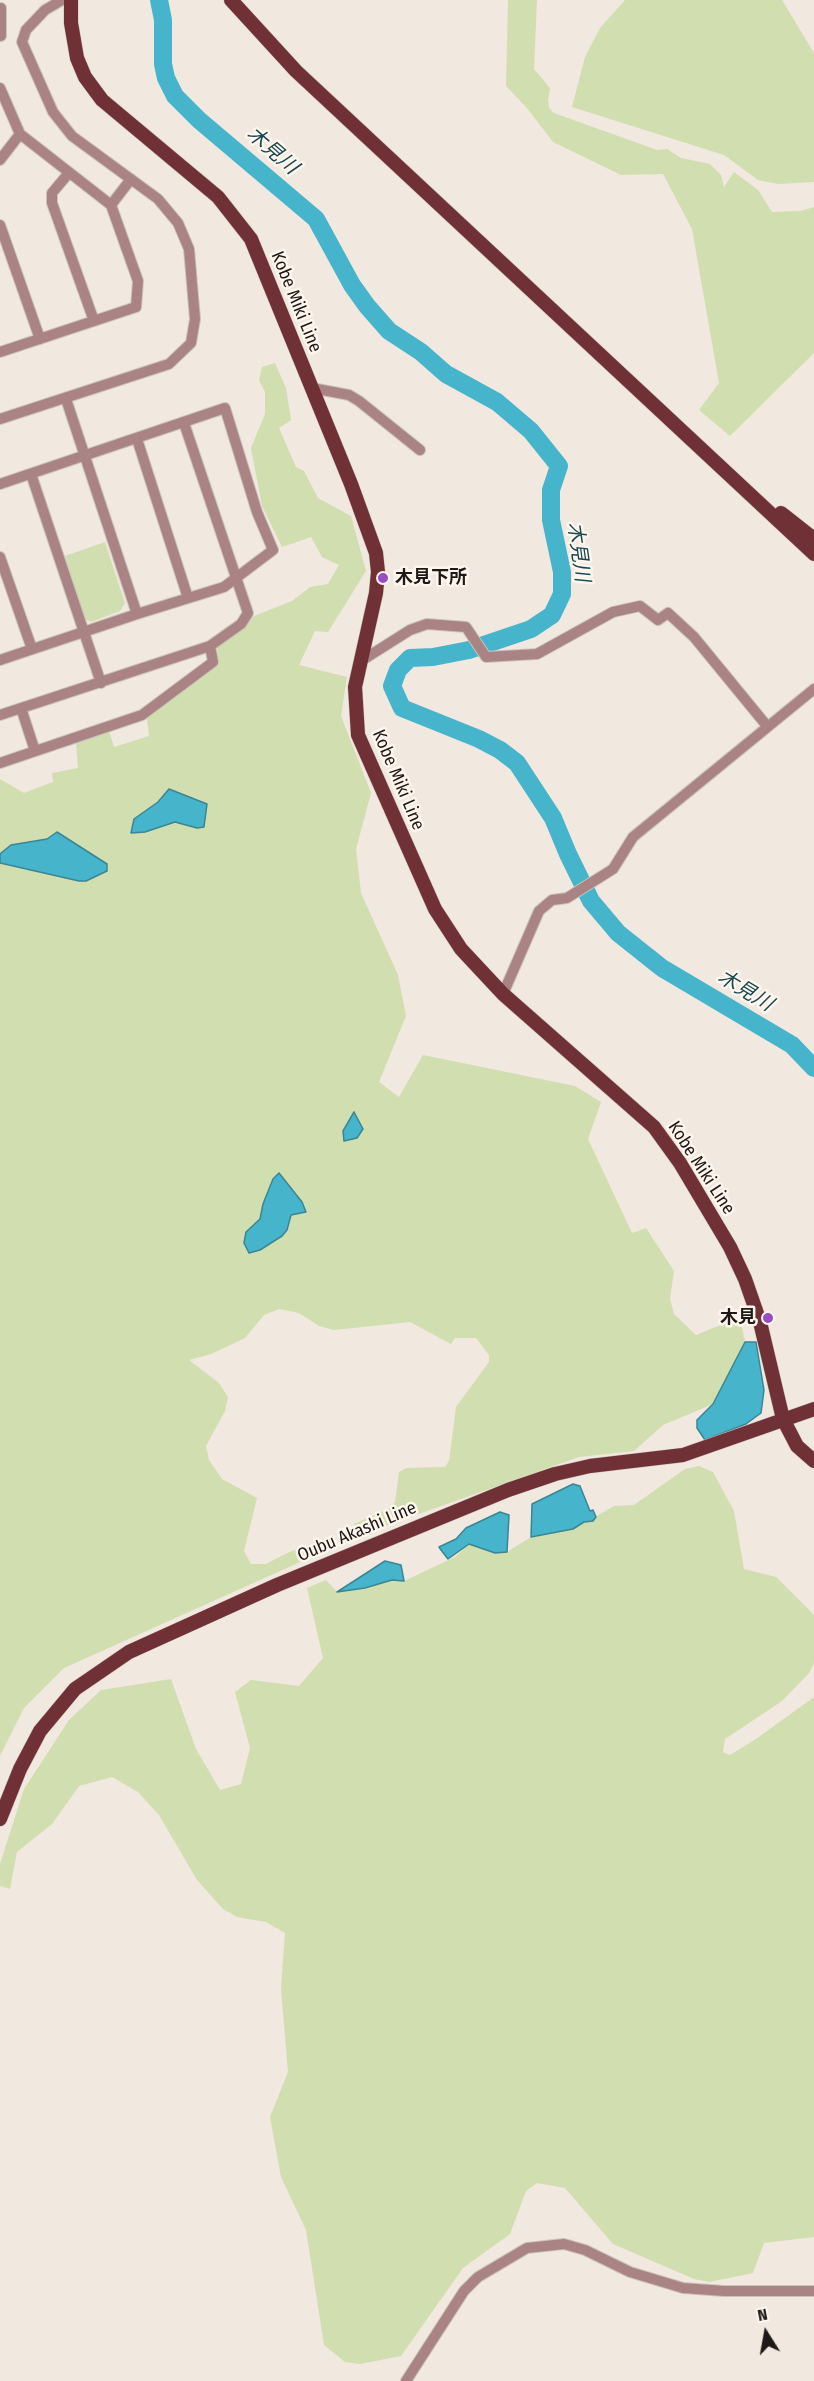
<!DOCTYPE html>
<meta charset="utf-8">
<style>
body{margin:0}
#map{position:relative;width:814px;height:2381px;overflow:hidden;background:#f1e8e0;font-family:"Fira Sans Condensed",sans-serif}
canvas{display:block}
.north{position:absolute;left:736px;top:2303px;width:60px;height:60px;-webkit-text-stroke:4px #fef5ed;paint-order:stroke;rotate:349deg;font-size:16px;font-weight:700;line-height:24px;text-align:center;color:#1d1917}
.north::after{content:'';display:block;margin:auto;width:21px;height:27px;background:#1d1917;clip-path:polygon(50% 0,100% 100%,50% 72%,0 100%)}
</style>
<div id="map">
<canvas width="814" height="2381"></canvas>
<div class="north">N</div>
</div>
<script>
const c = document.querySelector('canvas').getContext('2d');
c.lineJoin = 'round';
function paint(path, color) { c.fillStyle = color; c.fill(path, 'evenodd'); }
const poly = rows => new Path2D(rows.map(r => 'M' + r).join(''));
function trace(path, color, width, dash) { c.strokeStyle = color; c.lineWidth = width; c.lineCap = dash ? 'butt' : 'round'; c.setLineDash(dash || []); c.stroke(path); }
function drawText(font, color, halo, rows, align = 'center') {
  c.font = font + ' "Fira Sans Condensed","Noto Sans JP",sans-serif'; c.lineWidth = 5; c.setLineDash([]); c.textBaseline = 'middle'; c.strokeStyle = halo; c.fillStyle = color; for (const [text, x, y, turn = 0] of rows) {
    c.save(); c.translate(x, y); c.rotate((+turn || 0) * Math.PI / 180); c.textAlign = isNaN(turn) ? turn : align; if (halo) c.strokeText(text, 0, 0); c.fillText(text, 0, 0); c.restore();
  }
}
const green = poly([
 [508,0,537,0,534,69,550,88,548,100,549,108,554,113,657,150,667,149,681,158,710,164,721,175,724,187,734,172,758,190,772,212,800,211,814,207,814,353,730,436,699,410,719,383,692,229,663,174,621,175,553,142,527,108,506,86],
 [625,0,782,0,814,53,814,182,778,184,758,180,724,155,572,107,585,57,600,28],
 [275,363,286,388,291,420,279,428,296,467,304,471,318,498,351,516,366,571,328,632,315,631,299,665,347,677,341,716,371,793,356,849,361,893,398,975,406,1016,379,1082,399,1097,423,1055,575,1086,601,1102,588,1139,632,1233,646,1228,674,1271,670,1299,674,1314,696,1335,728,1322,735,1324,742,1327,745,1342,713,1404,663,1425,634,1451,579,1457,357,1536,354,1524,390,1508,395,1502,399,1472,406,1468,445,1467,449,1461,456,1407,489,1362,489,1355,476,1338,455,1338,451,1344,410,1322,334,1330,319,1326,299,1313,279,1309,264,1315,245,1338,211,1354,189,1360,219,1383,228,1397,225,1411,206,1446,209,1460,222,1479,257,1498,244,1551,251,1564,266,1564,287,1553,325,1539,327,1550,64,1668,24,1708,0,1756,0,863,101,875,107,871,107,864,47,839,12,845,0,854,0,779,24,793,53,782,52,773,78,768,76,742,109,731,114,747,149,736,147,718,218,665,217,647,254,616,292,601,310,587,328,584,339,565,322,557,311,537,282,547,262,506,251,448,265,414,265,392,259,380,262,367],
 [158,802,207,803,204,826,197,828,175,822,145,832,135,819],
 [273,1179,305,1212,291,1215,287,1230,282,1236,260,1250,255,1225,260,1219,263,1204],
 [105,542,125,603,120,611,91,622,85,619,65,556],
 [699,1466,713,1472,734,1511,744,1569,776,1577,814,1615,814,1663,809,1673,782,1701,725,1739,723,1752,730,1755,756,1739,814,1697,814,2237,764,2243,753,2273,709,2282,694,2279,613,2244,565,2188,537,2183,526,2191,510,2234,463,2268,401,2356,360,2364,345,2362,324,2345,306,2230,281,2177,270,2117,288,2072,281,1989,285,1933,266,1922,237,1917,223,1909,197,1880,159,1815,138,1792,112,1777,79,1786,52,1824,17,1852,10,1889,0,1886,0,1864,24,1789,69,1720,101,1690,171,1679,196,1749,220,1790,241,1784,250,1748,235,1692,251,1680,299,1686,323,1658,307,1588,326,1580,337,1592,365,1588,392,1580,404,1581,455,1557,469,1544,495,1553,507,1552,531,1537,573,1529,584,1522,593,1521,593,1518,614,1506,634,1505,685,1469]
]);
const water = poly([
 [169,789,207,804,204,827,197,828,175,822,145,832,131,833,134,819,158,802,169,789],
 [57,832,107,864,107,871,86,881,79,881,0,863,0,854,11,845,47,839,57,832],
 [354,1112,363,1129,357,1138,344,1141,343,1131,354,1112],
 [279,1173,302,1202,306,1212,291,1215,287,1230,282,1236,260,1250,249,1253,244,1243,246,1232,260,1219,263,1204,273,1179,279,1173],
 [745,1342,756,1342,764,1390,761,1413,746,1424,705,1440,697,1428,697,1420,713,1404,745,1342],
 [573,1484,580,1486,590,1511,593,1510,596,1517,593,1521,584,1522,573,1529,531,1537,532,1504,573,1484],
 [500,1512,509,1515,507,1552,495,1553,469,1544,448,1559,441,1550,439,1547,456,1539,466,1528,500,1512],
 [385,1561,401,1565,404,1581,392,1580,365,1588,337,1592,385,1561]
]);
const river = poly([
 [159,0,163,20,163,64,166,78,175,96,199,120,316,219,352,285,367,306,389,331,421,352,446,374,497,402,531,431,559,466,551,490,551,520,562,572,562,594,552,615,531,629,469,650,433,657,410,658,398,670,392,686,402,708,479,739,500,750,517,763,553,818,568,854,591,901,618,933,662,968,792,1045,814,1068]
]);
const minor = poly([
 [1,8,1,36],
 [0,88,20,134,111,205,138,281,136,307,0,352],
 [0,160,20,134],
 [68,174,52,193,52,203,94,321],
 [111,205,131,179],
 [0,225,40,339],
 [312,388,349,395,359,401,420,450],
 [0,419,169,364,191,343,195,319,189,249,178,223,158,199,72,136,53,112,22,42,26,30,45,10,62,0],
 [137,439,188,598],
 [31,474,101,683],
 [0,484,225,408,257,512,273,550,224,587,137,614],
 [0,557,32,649],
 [0,660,137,614,66,399],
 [361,661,410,630,427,624,466,627,486,657,537,654,613,612,640,606,658,620,668,613,694,637,767,726],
 [21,708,35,751],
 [0,715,210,646,241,624,248,613,184,423],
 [0,763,142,715,213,662,210,646],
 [503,994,539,911,552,900,567,898,613,869,633,837,814,689],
 [406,2381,464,2291,478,2277,527,2248,564,2244,585,2250,630,2272,683,2288,724,2291,814,2291]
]);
const major = poly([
 [71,0,71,23,77,58,85,77,102,100,218,197,251,239,351,484,376,553,378,572,376,593,355,687,358,735,435,909,461,949,503,994,654,1127,680,1163,730,1247,745,1279,760,1322,783,1419,797,1446,814,1461],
 [231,0,296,71,814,554],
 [781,513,814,539],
 [0,1819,20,1769,40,1731,75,1689,129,1652,277,1585,508,1490,555,1474,590,1466,683,1455,814,1409]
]);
const markers = [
 [383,578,6,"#9a4dbf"],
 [768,1318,6,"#9a4dbf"]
];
const streetNames = [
 ["Kobe Miki Line",296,302,68],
 ["Kobe Miki Line",398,780,67],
 ["Kobe Miki Line",701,1168,57],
 ["Oubu Akashi Line",357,1532,-23]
];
const poiNames = [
 ["木見下所",395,578],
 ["木見",756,1318,"right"]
];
const waterNames = [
 ["木見川",272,151,41],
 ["木見川",578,552,82],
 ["木見川",745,991,31]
];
paint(green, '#d1deaf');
paint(water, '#46b4ca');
trace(water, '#3a8694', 1.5);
trace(river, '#46b4ca', 18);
trace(minor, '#cbc3bc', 12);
trace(major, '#cbc3bc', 15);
trace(minor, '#aa8485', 10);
trace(major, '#6f3135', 14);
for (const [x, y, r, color] of markers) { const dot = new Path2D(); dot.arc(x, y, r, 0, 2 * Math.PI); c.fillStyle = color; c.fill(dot); trace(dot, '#fef5ed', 2); }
drawText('18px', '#1d1917', '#fef5ed', streetNames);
drawText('bold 18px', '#1d1917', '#fef5ed', poiNames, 'left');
drawText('italic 20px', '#184852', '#fef5ed', waterNames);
</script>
